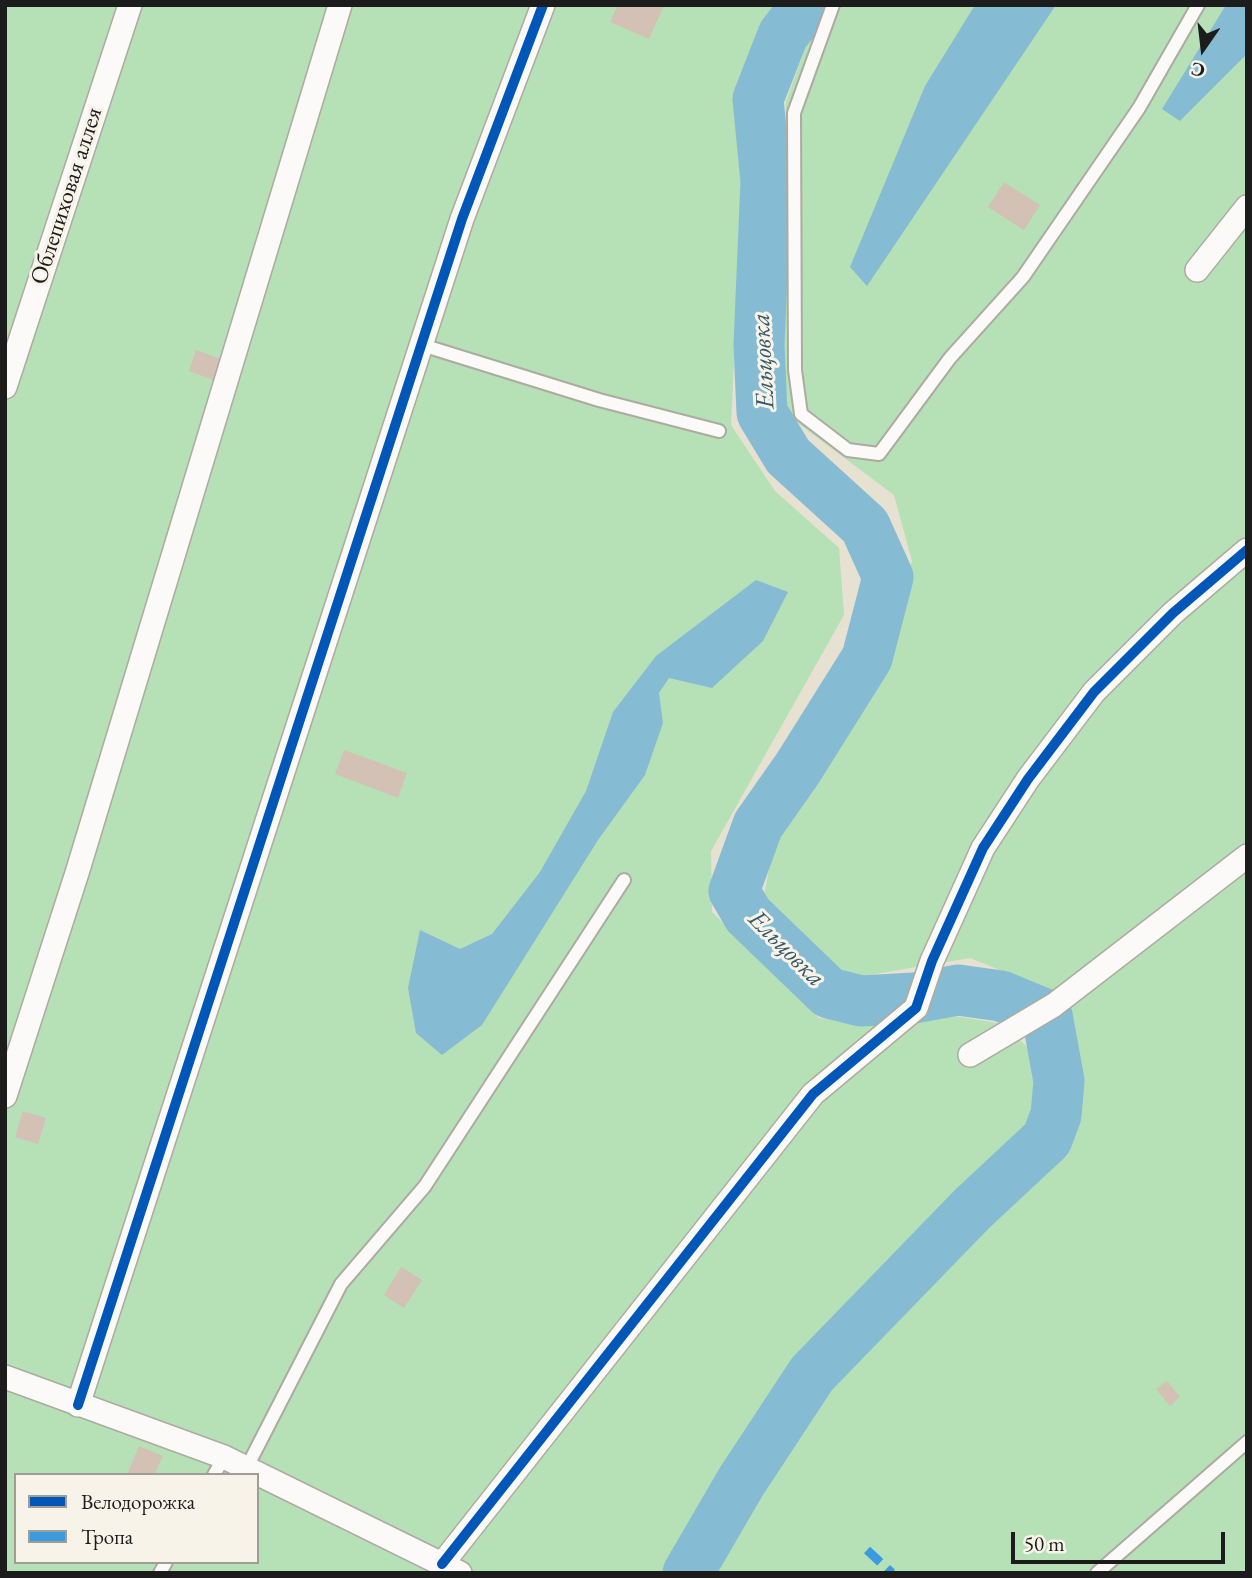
<!DOCTYPE html>
<meta charset="utf-8">
<style>
body{margin:0}
#map{position:relative;width:1252px;height:1578px;overflow:hidden;background:#e6e1d1;font-family:"EB Garamond",serif}
canvas{display:block}
.frame{position:absolute;inset:0;border:7px solid #1c1c1c;pointer-events:none}
.legend{position:absolute;left:14px;top:1473px;width:245px;height:91px;box-sizing:border-box;background:#f7f3e8;border:2px solid #9f9d96;margin:0;padding:9px 12px;list-style:none;font-size:21px;color:#1c1c1c}
.legend li{display:flex;align-items:center;gap:14px;height:35px}
.legend b{width:35px;border:2px solid #9f9d96}
.north{position:absolute;left:1168px;top:14px;width:70px;height:70px;-webkit-text-stroke:5px #f7f3e8;paint-order:stroke;rotate:194deg;font-size:19px;font-weight:700;line-height:28px;text-align:center;color:#1c1c1c}
.north::after{content:'';display:block;margin:auto;width:24px;height:32px;background:#1c1c1c;clip-path:polygon(50% 0,100% 100%,50% 72%,0 100%)}
.scale{position:absolute;left:1011px;top:1532px;width:214px;height:32px;box-sizing:border-box;border:4px solid #1c1c1c;border-top:0;padding-left:9px;font-size:21px;line-height:24px;white-space:nowrap;color:#1c1c1c;-webkit-text-stroke:5px #f7f3e8;paint-order:stroke}
</style>
<div id="map">
<canvas width="1252" height="1578"></canvas>
<div class="frame"></div>
<ul class="legend">
<li><b style="height:9px;background:#0057b8"></b>Велодорожка</li>
<li><b style="height:9px;background:#3c9bdf"></b>Тропа</li>
</ul>
<div class="north">С</div>
<div class="scale">50 m</div>
</div>
<script>
const c = document.querySelector('canvas').getContext('2d');
c.lineJoin = 'round';
function paint(path, color) { c.fillStyle = color; c.fill(path, 'evenodd'); }
const poly = rows => new Path2D(rows.map(r => 'M' + r).join(''));
function trace(path, color, width, dash) { c.strokeStyle = color; c.lineWidth = width; c.lineCap = dash ? 'butt' : 'round'; c.setLineDash(dash || []); c.stroke(path); }
function drawText(font, color, halo, rows, align = 'center') {
  c.font = font + ' "EB Garamond",serif'; c.lineWidth = 6; c.setLineDash([]); c.textBaseline = 'middle'; c.strokeStyle = halo; c.fillStyle = color; for (const [text, x, y, turn = 0] of rows) {
    c.save(); c.translate(x, y); c.rotate((+turn || 0) * Math.PI / 180); c.textAlign = isNaN(turn) ? turn : align; if (halo) c.strokeText(text, 0, 0); c.fillText(text, 0, 0); c.restore();
  }
}
const green = poly([
 [5,5,781,5,739,92,743,174,731,425,775,491,839,548,844,615,711,851,712,912,819,1018,878,1025,955,1016,1003,1024,1040,1059,1044,1099,1034,1135,821,1345,669,1573,5,1573],
 [16,1475,257,1475,257,1562,16,1562],
 [821,5,1247,5,1247,1573,697,1573,759,1468,836,1360,986,1210,1053,1163,1074,1125,1075,1071,1056,993,970,958,833,981,764,895,773,849,873,675,912,561,894,495,775,406,786,101]
]);
const water = poly([
 [975,5,1056,5,867,286,850,267,925,86],
 [1226,5,1247,5,1247,54,1180,121,1162,109],
 [756,580,788,592,763,641,712,688,669,678,659,693,663,723,645,775,598,840,482,1025,442,1055,416,1033,408,988,420,930,460,949,492,934,540,872,586,791,613,712,656,656]
]);
const river = poly([
 [688,1573,741,1482,812,1374,972,1209,1047,1139,1056,1115,1059,1081,1047,1015,1001,996,958,990,914,998,861,1001,829,993,748,915,734,891,758,825,798,768,867,658,888,577,865,526,788,456,762,413,759,345,766,181,758,99,783,35,806,5]
]);
const building = poly([
 [618,5,664,5,649,39,610,22],
 [1004,182,1040,205,1024,230,988,207],
 [196,350,224,360,216,381,189,371],
 [344,750,407,773,398,798,335,774],
 [23,1111,46,1118,38,1144,15,1137],
 [401,1267,422,1280,404,1308,384,1295],
 [1167,1381,1180,1397,1170,1406,1156,1389],
 [139,1446,163,1456,154,1475,127,1475]
]);
const lane = poly([
 [833,5,794,113,795,370,801,414,848,450,879,454,950,358,1023,277,1139,108,1198,5],
 [422,345,599,400,719,431],
 [246,1469,341,1284,425,1186,624,880],
 [214,1475,224,1457],
 [160,1573,166,1562],
 [1097,1573,1247,1442]
]);
const street = poly([
 [1197,270,1247,207],
 [5,387,130,5],
 [970,1055,1054,1005,1247,856],
 [5,1096,77,873,340,5],
 [5,1377,224,1457,460,1573],
 [78,1405,462,219,543,5],
 [442,1564,813,1094,916,1008,932,961,983,848,1028,779,1094,692,1173,613,1247,550]
]);
const quiet = poly([
 [867,1550,892,1573]
]);
const cycleway = poly([
 [78,1405,462,219,543,5],
 [442,1564,813,1094,916,1008,932,961,983,848,1028,779,1094,692,1173,613,1247,550]
]);
const streetNames = [
 ["Облепиховая аллея",67,196,-72]
];
const waterNames = [
 ["Ельцовка",764,361,-93],
 ["Ельцовка",786,949,45]
];
paint(green, '#b6e0b6');
paint(water, '#85bcd4');
trace(river, '#85bcd4', 51);
paint(building, '#d3c1b5');
trace(lane, '#adaaa0', 16);
trace(street, '#adaaa0', 26);
trace(lane, '#fbfaf8', 12);
trace(street, '#fbfaf8', 23);
trace(quiet, '#3c9bdf', 9, [18, 9]);
trace(cycleway, '#0057b8', 10);
drawText('24px', '#1c1c1c', '#f7f3e8', streetNames);
drawText('italic 26px', '#365666', '#f7f3e8', waterNames);
</script>
